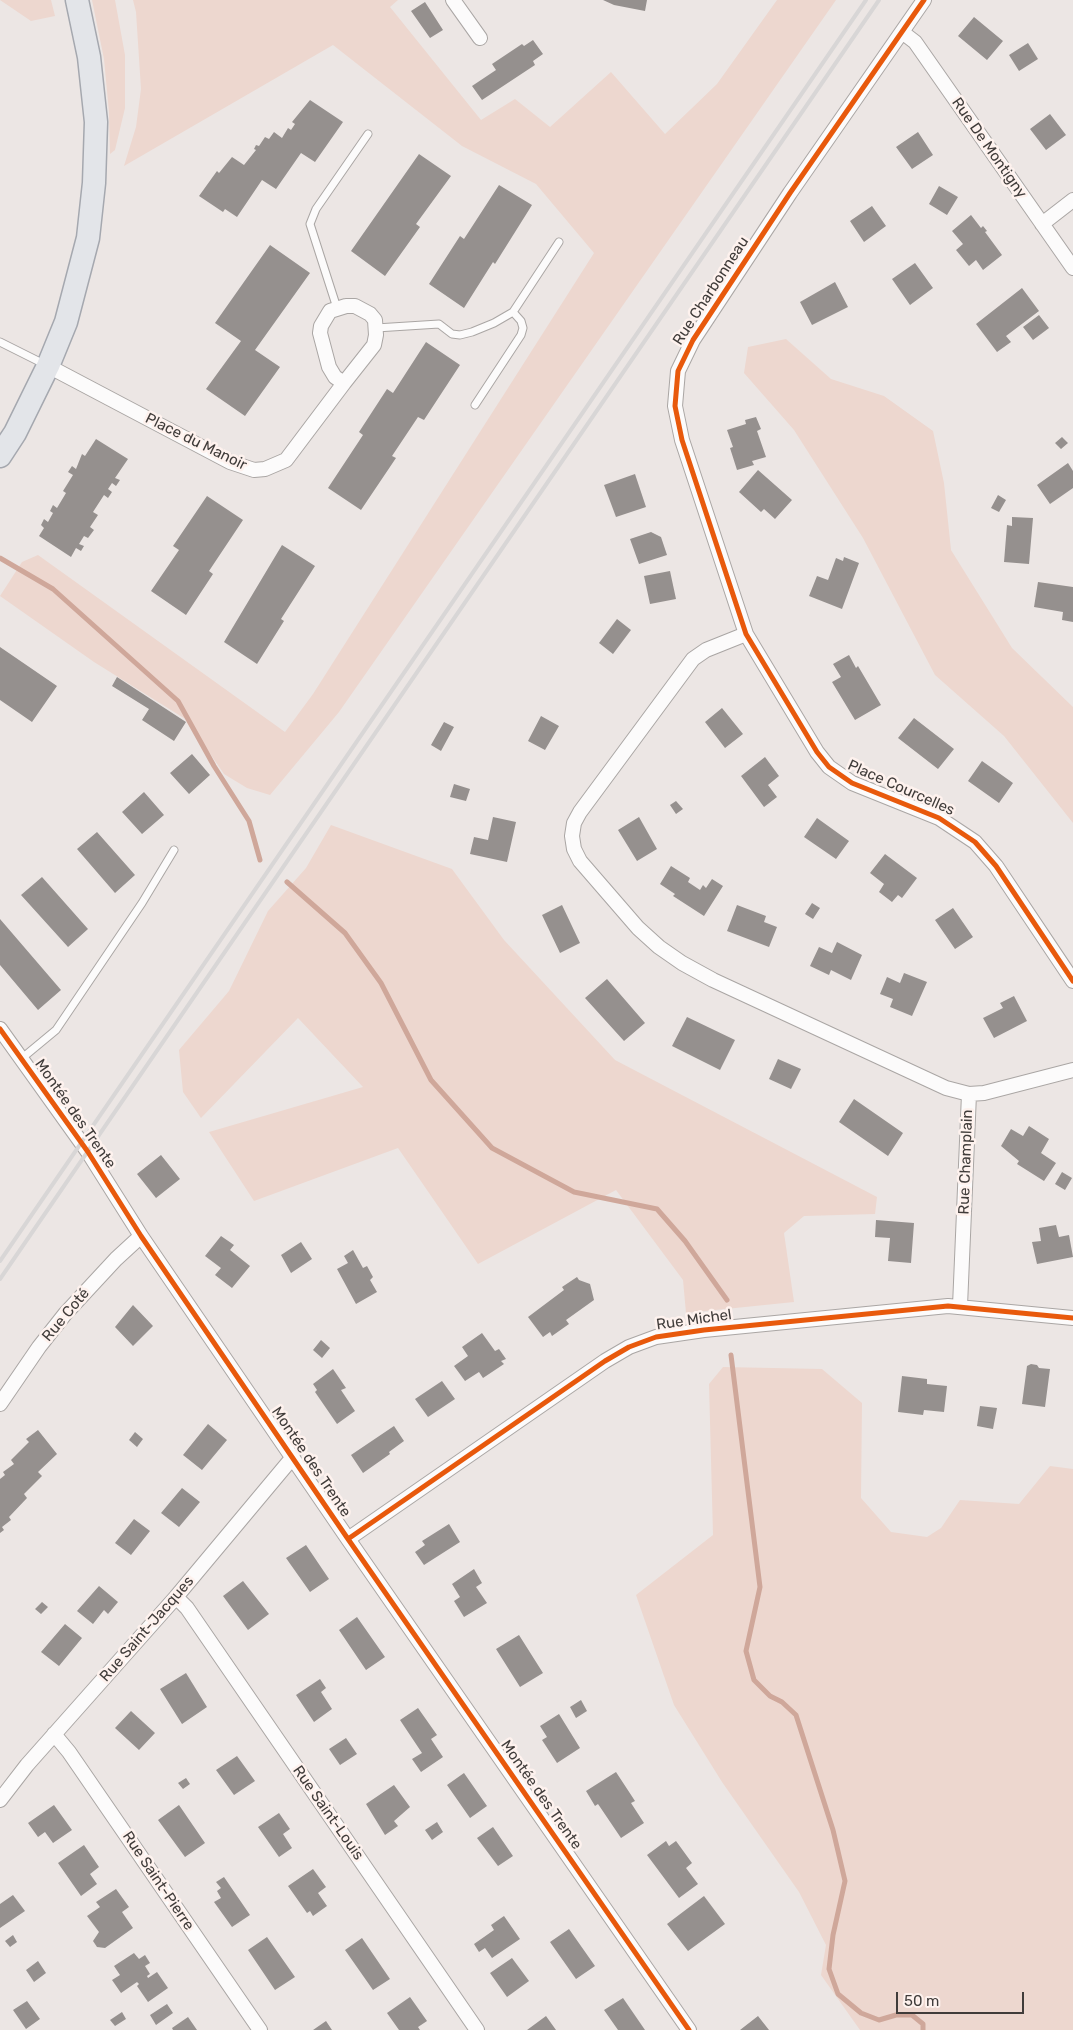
<!DOCTYPE html>
<meta charset="utf-8">
<style>
body{margin:0}
#map{position:relative;width:1073px;height:2030px;overflow:hidden;background:#ece6e4;font-family:Rubik,sans-serif}
canvas{display:block}
.scale{position:absolute;left:896px;top:1992px;width:128px;height:22px;box-sizing:border-box;border:2px solid #403c3a;border-top:0;padding-left:6px;font-size:15px;line-height:18px;white-space:nowrap;color:#403c3a;-webkit-text-stroke:4px #fef2ee;paint-order:stroke}
</style>
<div id="map">
<canvas width="1073" height="2030"></canvas>
<div class="scale">50 m</div>
</div>
<script>
const c = document.querySelector('canvas').getContext('2d');
c.lineJoin = 'round';
function paint(path, color) { c.fillStyle = color; c.fill(path, 'evenodd'); }
const poly = rows => new Path2D(rows.map(r => 'M' + r).join(''));
function trace(path, color, width, dash) { c.strokeStyle = color; c.lineWidth = width; c.lineCap = dash ? 'butt' : 'round'; c.setLineDash(dash || []); c.stroke(path); }
function drawText(font, color, halo, rows, align = 'center') {
  c.font = font + ' Rubik,sans-serif'; c.lineWidth = 5; c.setLineDash([]); c.textBaseline = 'middle'; c.strokeStyle = halo; c.fillStyle = color; for (const [text, x, y, turn = 0] of rows) {
    c.save(); c.translate(x, y); c.rotate((+turn || 0) * Math.PI / 180); c.textAlign = isNaN(turn) ? turn : align; if (halo) c.strokeText(text, 0, 0); c.fillText(text, 0, 0); c.restore();
  }
}
const green = poly([
 [0,0,51,0,55,16,31,21],
 [92,0,115,0,125,55,125,108,115,150,110,154,109,112,104,59],
 [133,0,398,0,390,7,481,120,515,99,550,127,611,72,665,134,717,84,777,0,836,0,339,712,270,795,247,788,224,774,187,720,94,662,0,596,22,562,38,555,285,732,313,694,594,253,536,184,462,146,333,45,124,166,136,127,141,89,136,12],
 [786,339,831,379,884,396,933,431,944,483,951,550,1012,648,1073,707,1073,823,1004,736,935,675,863,538,794,430,744,373,748,347],
 [331,825,452,869,504,940,615,1060,877,1197,875,1214,804,1216,784,1233,794,1302,686,1313,683,1280,616,1190,478,1264,398,1148,254,1201,209,1132,363,1087,298,1018,201,1118,183,1092,179,1050,229,991,268,911,306,868],
 [723,1367,822,1369,862,1403,861,1498,891,1532,927,1537,941,1528,960,1500,1019,1504,1050,1466,1073,1469,1073,2030,860,2030,821,1975,826,1945,799,1892,722,1782,674,1705,636,1595,713,1535,709,1384]
]);
const stream = poly([
 [0,558,53,589,178,701,214,766,249,821,260,860],
 [287,882,345,933,381,983,431,1080,492,1148,574,1192,657,1209,685,1241,727,1300],
 [731,1355,760,1587,746,1651,754,1680,770,1696,782,1702,796,1715,833,1830,845,1881,833,1935,829,1969,838,1994,861,2013,879,2020,896,2015,912,2015,923,2024,923,2030]
]);
const building = poly([
 [603,0,647,0,645,11,614,5],
 [425,2,443,30,430,38,411,11],
 [974,17,1003,41,987,60,958,36],
 [533,40,543,54,533,61,535,65,482,100,472,86,496,70,492,64,522,44,524,46],
 [1028,43,1038,59,1019,71,1009,55],
 [310,100,343,122,315,162,301,153,276,189,262,180,237,217,225,209,223,212,199,196,217,171,219,173,232,157,244,165,256,150,254,149,256,145,259,146,265,137,269,139,274,132,282,138,288,128,291,130,295,124,292,122],
 [1050,114,1066,135,1046,150,1030,129],
 [918,132,933,155,912,169,896,147],
 [419,154,451,176,416,224,420,227,385,276,351,251],
 [499,185,532,205,495,264,493,262,464,308,429,284,460,236,464,239],
 [939,186,958,197,947,215,929,204],
 [872,206,886,226,864,242,850,221],
 [971,215,981,228,983,226,987,231,985,232,1002,255,983,270,976,260,969,266,956,250,963,244,952,231],
 [270,245,310,273,255,350,280,367,245,416,206,389,241,341,215,323],
 [915,263,933,288,910,305,892,279],
 [835,282,848,307,812,325,800,302],
 [1022,288,1039,311,1006,336,1011,342,997,352,976,324],
 [1039,315,1049,328,1033,340,1023,327],
 [426,342,460,365,424,420,418,417,392,456,396,458,361,510,328,488,363,435,359,432,387,389,393,393],
 [756,417,761,429,757,431,766,457,752,461,754,465,737,470,730,448,733,447,727,430,746,424,745,420],
 [1062,437,1068,443,1061,449,1055,443],
 [96,439,128,459,115,478,120,480,116,486,112,483,108,489,112,492,108,498,104,495,93,512,98,515,90,527,94,530,88,538,84,536,79,544,84,546,81,551,76,548,71,557,39,536,44,528,41,525,44,519,48,522,53,513,50,511,53,505,57,508,66,493,63,491,73,475,68,472,72,466,76,469,82,454,85,456],
 [1068,463,1073,471,1073,488,1050,504,1037,485],
 [758,470,792,500,775,519,764,509,761,512,739,492],
 [635,474,646,507,616,517,604,485],
 [998,495,1006,500,999,512,991,508],
 [207,496,243,520,209,571,213,574,186,615,151,591,179,550,173,546],
 [1012,517,1033,518,1029,564,1004,562,1007,525,1012,526],
 [651,532,661,537,667,555,639,564,630,539],
 [282,545,315,566,281,619,284,621,257,664,224,642],
 [844,557,859,563,842,609,809,596,817,576,828,580,836,558,843,561],
 [670,571,676,599,650,604,644,576],
 [1038,582,1073,587,1073,622,1062,620,1063,612,1034,607],
 [617,619,631,630,613,654,599,643],
 [0,647,57,686,32,722,0,700],
 [849,655,856,668,858,666,881,705,855,720,832,682,841,677,833,664],
 [117,677,186,722,174,741,142,720,149,709,112,686],
 [722,708,743,734,725,748,705,722],
 [541,716,559,726,545,750,528,741],
 [914,718,954,749,938,769,898,738],
 [444,722,454,727,441,751,431,745],
 [192,754,210,775,189,794,170,773],
 [765,757,779,776,768,785,777,797,764,807,741,776],
 [982,761,1013,783,999,803,968,781],
 [454,784,470,789,466,801,450,797],
 [144,792,164,815,142,834,122,812],
 [676,801,683,809,676,814,670,805],
 [493,817,516,822,507,862,470,854,474,837,488,840],
 [639,817,657,849,637,861,618,830],
 [817,818,849,841,836,859,804,837],
 [97,832,135,875,115,893,77,849],
 [885,854,917,878,902,898,898,895,892,902,879,892,884,884,870,873],
 [671,866,690,878,688,882,700,890,703,885,706,888,712,879,723,886,704,916,673,896,675,894,660,884],
 [42,877,88,929,68,947,21,895],
 [812,903,820,908,813,919,805,914],
 [562,905,580,943,560,953,542,915],
 [737,905,766,916,764,922,777,927,769,947,727,931],
 [953,908,973,937,955,949,935,920],
 [0,919,61,990,38,1010,0,965],
 [837,942,862,955,851,980,831,970,829,975,810,966,819,947,832,953],
 [904,973,927,982,912,1016,890,1007,893,999,880,994,887,977,900,983],
 [607,979,645,1023,624,1041,585,998],
 [1014,996,1027,1021,994,1038,983,1018,1003,1008,1000,1003],
 [687,1017,735,1040,720,1070,672,1046],
 [778,1059,801,1069,791,1089,769,1079],
 [854,1099,903,1133,888,1156,839,1122],
 [1029,1126,1049,1139,1041,1153,1056,1163,1044,1181,1017,1164,1019,1161,1001,1146,1011,1129,1023,1136],
 [161,1155,180,1179,156,1198,137,1174],
 [1062,1172,1072,1178,1065,1190,1055,1184],
 [876,1220,914,1223,911,1263,888,1261,890,1238,875,1237],
 [1056,1225,1059,1237,1069,1235,1073,1257,1037,1264,1032,1242,1041,1241,1039,1228],
 [221,1236,234,1245,230,1250,250,1266,232,1288,215,1275,221,1268,205,1256],
 [301,1242,312,1259,291,1273,281,1255],
 [353,1250,363,1268,367,1266,373,1277,370,1280,377,1292,356,1304,337,1269,348,1263,344,1256],
 [577,1277,579,1280,590,1284,594,1300,566,1320,569,1324,552,1336,550,1332,543,1337,528,1317,564,1290,562,1287],
 [133,1305,153,1326,133,1346,115,1327],
 [482,1333,495,1351,499,1349,506,1359,501,1361,504,1364,483,1378,479,1372,465,1381,454,1366,468,1356,462,1347],
 [321,1340,330,1348,322,1358,313,1350],
 [1031,1364,1037,1365,1039,1368,1050,1369,1045,1407,1022,1404,1027,1366],
 [333,1369,346,1388,341,1390,355,1411,337,1424,315,1392,317,1390,313,1384],
 [902,1376,927,1379,927,1384,947,1386,944,1412,924,1410,923,1415,898,1412],
 [442,1381,455,1399,428,1417,415,1399],
 [980,1406,997,1408,993,1429,977,1426],
 [208,1424,227,1440,202,1470,183,1455],
 [394,1426,404,1441,389,1452,390,1454,363,1473,351,1455],
 [38,1430,57,1454,38,1472,42,1476,24,1494,27,1498,9,1517,11,1520,2,1527,4,1530,0,1533,0,1479,5,1475,3,1472,14,1464,11,1460,29,1442,26,1439],
 [135,1432,143,1439,137,1447,129,1440],
 [182,1488,200,1502,179,1527,161,1513],
 [134,1519,150,1531,131,1555,115,1543],
 [449,1524,460,1542,424,1565,415,1552,425,1545,422,1541],
 [306,1545,329,1579,310,1592,286,1558],
 [474,1569,482,1583,476,1587,487,1603,464,1617,454,1601,460,1597,452,1584],
 [243,1581,269,1614,248,1630,223,1596],
 [99,1586,118,1602,108,1614,104,1610,93,1624,77,1611],
 [42,1602,48,1607,41,1614,35,1609],
 [357,1617,385,1657,366,1670,339,1630],
 [65,1624,82,1638,59,1666,41,1652],
 [519,1635,543,1673,520,1687,496,1649],
 [186,1673,207,1707,182,1724,160,1689],
 [320,1679,326,1688,321,1692,332,1709,314,1722,296,1695],
 [581,1700,587,1711,576,1718,570,1707],
 [418,1708,437,1735,431,1739,443,1757,421,1772,412,1759,422,1753,400,1720],
 [131,1711,155,1733,139,1750,115,1728],
 [559,1714,580,1748,557,1763,542,1740,547,1737,540,1726],
 [346,1738,357,1754,340,1765,329,1749],
 [237,1756,255,1781,234,1795,216,1770],
 [616,1772,635,1801,631,1803,644,1823,621,1838,598,1804,595,1806,586,1791],
 [464,1773,487,1806,470,1818,447,1785],
 [186,1778,190,1784,183,1789,178,1783],
 [394,1785,410,1807,394,1821,398,1826,385,1835,366,1804],
 [54,1805,72,1830,53,1843,45,1832,38,1837,28,1823],
 [179,1805,205,1843,185,1857,158,1820],
 [279,1813,290,1829,283,1834,292,1848,279,1857,258,1827],
 [437,1822,443,1832,432,1840,425,1830],
 [493,1827,513,1856,498,1866,477,1838],
 [666,1841,669,1846,676,1841,692,1863,686,1868,698,1884,679,1898,647,1855],
 [84,1845,99,1867,90,1874,97,1884,81,1896,58,1863],
 [313,1869,326,1887,318,1893,327,1906,313,1916,310,1911,307,1913,288,1886],
 [224,1877,250,1915,232,1927,214,1902,221,1898,217,1891,221,1888,216,1882],
 [116,1889,129,1907,122,1912,133,1928,105,1948,97,1947,93,1941,99,1932,87,1916,100,1907,96,1902],
 [13,1895,25,1911,0,1928,0,1904],
 [704,1896,725,1924,688,1951,667,1924],
 [504,1916,520,1939,492,1958,485,1948,479,1952,474,1944,494,1930,491,1925],
 [569,1929,595,1966,576,1979,550,1942],
 [13,1935,17,1942,10,1947,5,1941],
 [267,1937,295,1977,275,1990,248,1950],
 [362,1938,390,1979,373,1990,345,1950],
 [134,1953,139,1959,145,1955,150,1963,145,1966,150,1974,147,1976,148,1978,157,1972,168,1988,148,2002,137,1986,139,1984,137,1982,121,1993,112,1980,120,1975,114,1966],
 [512,1958,529,1981,507,1997,490,1973],
 [38,1961,46,1973,34,1982,26,1970],
 [410,1997,427,2021,418,2027,420,2030,399,2030,387,2013],
 [623,1998,645,2030,618,2030,604,2010],
 [27,2001,40,2019,26,2029,13,2010],
 [167,2004,173,2013,156,2025,150,2015],
 [122,2012,126,2019,115,2026,110,2020],
 [546,2016,556,2030,527,2030],
 [758,2016,769,2030,740,2030],
 [188,2017,197,2030,173,2030,172,2028],
 [326,2021,332,2030,313,2030]
]);
const service = poly([
 [337,308,310,224,316,209,368,134],
 [376,328,439,324,452,334,460,335,472,332,494,323,513,312,559,242],
 [0,342,46,365],
 [475,405,521,335,523,328,521,321,513,312],
 [21,1059,56,1030,142,903,174,850]
]);
const minor = poly([
 [453,0,480,38],
 [924,0,790,193,693,340,678,371,675,406,682,440,746,634,817,752,829,767,852,783,939,818,975,842,996,866,1073,981],
 [902,32,915,42,1073,268],
 [1042,224,1073,200],
 [346,306,355,306,370,314,375,320,376,335,374,345,344,383,335,377,329,367,320,333,321,326,330,311,346,306],
 [48,366,230,462,254,470,265,469,286,460,344,383],
 [746,634,706,650,693,659,580,812,574,823,572,836,574,849,580,861,638,928,659,947,682,963,713,980,946,1088,969,1094,984,1093,1073,1070],
 [0,1029,88,1152,141,1236,348,1539,689,2030],
 [960,1306,969,1094],
 [0,1404,39,1347,65,1314,116,1259,141,1236],
 [348,1539,605,1361,629,1347,656,1337,704,1330,948,1306,1073,1318],
 [176,1597,187,1608,477,2030],
 [54,1734,69,1752,260,2030],
 [0,1800,27,1765,176,1597,293,1457]
]);
const primary = poly([
 [0,456,15,433,48,366,66,322,88,238,94,183,96,122,89,57,77,0]
]);
const rail = poly([
 [0,1261,866,0],
 [0,1279,879,0]
]);
const cycleway = poly([
 [924,0,790,193,693,340,678,371,675,406,682,440,746,634,817,752,829,767,852,783,939,818,975,842,996,866,1073,981],
 [0,1029,88,1152,141,1236,348,1539,689,2030],
 [348,1539,605,1361,629,1347,656,1337,704,1330,948,1306,1073,1318]
]);
const streetNames = [
 ["Rue De Montigny",989,148,55],
 ["Rue Charbonneau",711,291,-57],
 ["Place du Manoir",196,442,26],
 ["Place Courcelles",901,788,24],
 ["Montée des Trente",75,1114,55],
 ["Rue Champlain",966,1162,-88],
 ["Rue Coté",66,1315,-50],
 ["Rue Michel",694,1320,-8],
 ["Montée des Trente",311,1462,56],
 ["Rue Saint-Jacques",147,1629,-49],
 ["Montée des Trente",541,1795,55],
 ["Rue Saint-Louis",328,1813,55],
 ["Rue Saint-Pierre",158,1881,56]
];
paint(green, '#edd7cf');
trace(stream, '#cfa79a', 5);
paint(building, '#95908e');
trace(service, '#aaa6a4', 9);
trace(minor, '#aaa6a4', 16);
trace(primary, '#a5a8af', 25);
trace(service, '#fcfbfb', 7);
trace(minor, '#fcfbfb', 14);
trace(primary, '#e3e5e9', 22);
trace(rail, '#d8d6d6', 4);
trace(cycleway, '#e8590c', 5);
drawText('15px', '#403c3a', '#fef2ee', streetNames);
</script>
